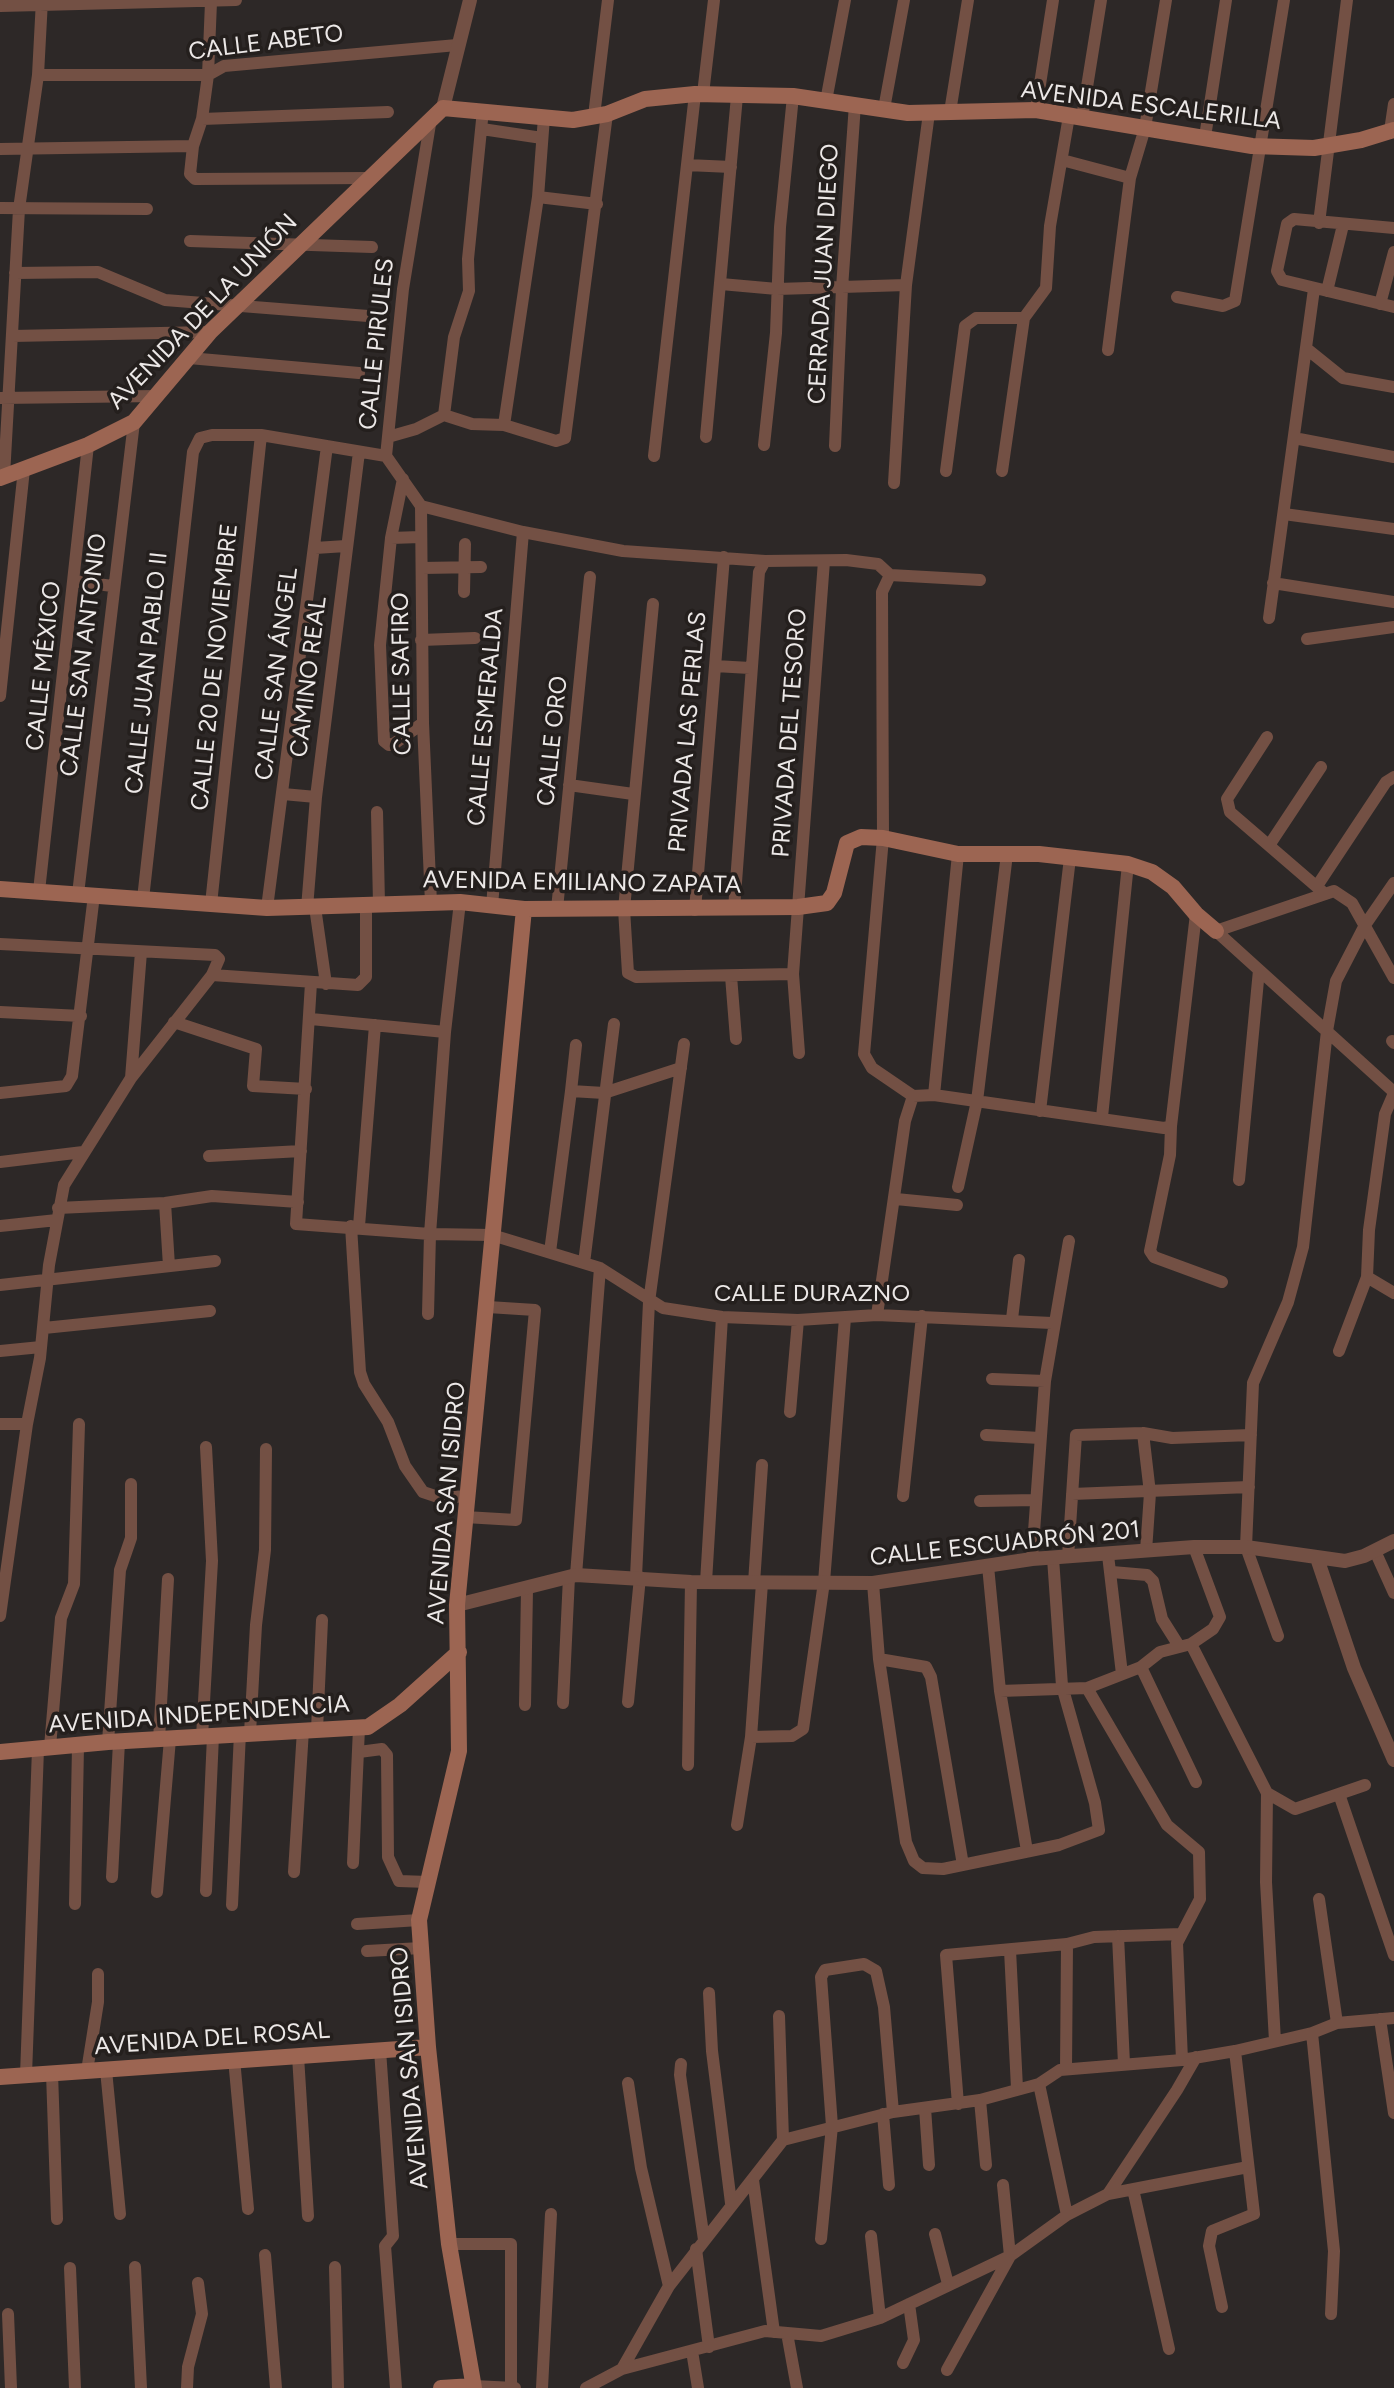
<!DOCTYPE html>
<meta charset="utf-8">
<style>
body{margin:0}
canvas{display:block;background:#2d2827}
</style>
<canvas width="1394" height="2388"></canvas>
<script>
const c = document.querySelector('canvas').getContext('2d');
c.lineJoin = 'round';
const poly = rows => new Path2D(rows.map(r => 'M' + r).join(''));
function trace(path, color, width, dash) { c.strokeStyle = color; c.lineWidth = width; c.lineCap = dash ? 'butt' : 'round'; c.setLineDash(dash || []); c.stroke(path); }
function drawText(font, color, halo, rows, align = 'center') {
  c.font = font + ' Figtree,sans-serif'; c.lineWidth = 7; c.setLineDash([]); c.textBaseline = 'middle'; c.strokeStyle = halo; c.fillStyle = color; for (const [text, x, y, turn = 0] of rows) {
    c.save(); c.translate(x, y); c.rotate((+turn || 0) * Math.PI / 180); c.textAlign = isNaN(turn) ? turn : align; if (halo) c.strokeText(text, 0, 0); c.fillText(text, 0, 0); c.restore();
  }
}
const minor = poly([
 [0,6,236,0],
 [38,75,208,75,224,66,457,45],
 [703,94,714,0],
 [826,101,845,0],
 [884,109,904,0],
 [1036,110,1053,0],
 [950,112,968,0],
 [594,116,608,0],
 [1082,118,1101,0],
 [202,119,208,75,211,2],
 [482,129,542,138],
 [1390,131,1394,104],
 [1205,137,1226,0],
 [0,149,193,146],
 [1062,160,1130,178,1145,128,1166,0],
 [687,165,731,167],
 [369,178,195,179,190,174,193,146,202,119,388,112],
 [538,197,597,204],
 [0,208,147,209],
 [1319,223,1347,0],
 [1394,228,1294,219,1287,224,1277,271,1282,280,1394,307],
 [190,241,372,247],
 [15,273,98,272,165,300,368,316],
 [721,284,777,289,906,285],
 [1327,291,1343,225],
 [1177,297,1223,306,1235,301,1284,0],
 [1380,304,1394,252],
 [12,336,210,332],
 [1307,349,1343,378,1394,387],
 [1108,350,1130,178],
 [189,358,359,373],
 [0,398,157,396],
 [444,415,454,337,469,291,468,259,483,110],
 [504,425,538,197,544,117],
 [388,437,416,429,444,415,472,424,504,425,556,441,565,438,607,114],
 [706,437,737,96],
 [1294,438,1394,457],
 [764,445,776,333,780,227,793,96],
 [835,446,842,288,855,104],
 [386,456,421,506,423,723,431,903],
 [386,456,403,289,431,118],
 [654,456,695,94],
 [946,471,965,326,976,318,1024,318],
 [1002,471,1024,318,1046,288,1050,226,1069,116],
 [4,476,19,209,38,75,42,0],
 [403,479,391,538,380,645,384,741,389,745,395,743,423,723],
 [894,483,906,285,929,113],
 [421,506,523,532,623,551,765,561],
 [1284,514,1394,529],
 [391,538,420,537],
 [315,548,346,546],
 [422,568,481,567],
 [890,575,882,592,883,838,864,1054,872,1068,913,1096],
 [890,575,980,580],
 [75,581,112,586],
 [1273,583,1394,602],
 [464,592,465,544],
 [653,604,624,909,628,973,636,977,793,974],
 [1269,618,1314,289],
 [1307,639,1394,627],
 [421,640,475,638],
 [715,666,750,668],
 [0,696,24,469],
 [1267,737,1227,799,1230,812,1324,893],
 [569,785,633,794],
 [283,794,316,797],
 [377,812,379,904],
 [1270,844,1321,767],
 [1317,886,1386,782,1394,777],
 [39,891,88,445],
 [78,894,134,422],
 [143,899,193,452,200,438,212,435,261,435,386,456],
 [211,904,261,435],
 [492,906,523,532],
 [315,907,326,984],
 [267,908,327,446],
 [307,908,316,797,359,452],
 [557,909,590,577],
 [734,909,759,572,765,561,846,560,878,564,890,575],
 [695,910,724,557],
 [0,944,215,955,219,959,212,975,131,1078,64,1185,49,1265,40,1358,27,1424,0,1616],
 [212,975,358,985,366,977,366,904],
 [731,976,736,1039],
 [1394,978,1352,903,1334,891,1216,931,1394,1092],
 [311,983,296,1224,430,1234,492,1235,600,1268,663,1308,722,1317,798,1320,877,1315,1052,1323],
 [0,1012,81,1016],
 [311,1019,445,1032],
 [174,1022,256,1049,253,1086,306,1089],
 [1392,1041,1394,1043],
 [799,1053,793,974,824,561],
 [131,1078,141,952],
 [571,1091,576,1045],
 [0,1093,66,1086,72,1076,94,895],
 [934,1095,958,854],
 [1040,1111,1070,858],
 [1102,1117,1128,864],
 [1171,1126,1170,1155,1150,1251,1154,1257,1222,1282],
 [209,1156,301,1151],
 [0,1162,83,1152],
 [1239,1180,1259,970],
 [958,1187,977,1101,1007,854],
 [896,1199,957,1205],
 [165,1203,169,1266],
 [58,1208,165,1203,212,1196,298,1202],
 [0,1226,57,1220],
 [351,1226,360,1372,364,1384,388,1422,405,1466,423,1492,441,1498,467,1496],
 [359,1226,375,1025],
 [550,1252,571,1091,604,1093,681,1068],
 [584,1263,614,1024],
 [1367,1277,1394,1293],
 [0,1285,215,1261],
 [428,1314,430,1234,445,1032,460,902],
 [877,1315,905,1121,913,1096,934,1095,1164,1128,1171,1126,1196,914],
 [1012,1319,1019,1260],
 [44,1328,210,1311],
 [0,1351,41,1347],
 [1339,1351,1367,1277,1369,1230,1385,1114,1394,1093],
 [992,1379,1045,1381],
 [790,1412,798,1320],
 [0,1424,27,1424],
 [1143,1433,1150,1493,1146,1551],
 [986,1435,1040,1438],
 [1072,1494,1249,1487],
 [903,1496,922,1316],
 [980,1501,1036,1500],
 [465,1517,516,1520,535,1310,488,1307],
 [1375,1551,1394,1593],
 [1108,1555,1122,1674],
 [1068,1557,1076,1435,1143,1433,1172,1438,1251,1435],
 [1032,1559,1045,1381,1069,1241],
 [988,1566,1000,1691,1027,1851],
 [1112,1572,1147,1575,1153,1581,1162,1619,1179,1646],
 [576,1575,600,1268],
 [636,1577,649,1302,684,1044],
 [706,1582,722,1317],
 [754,1583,762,1465],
 [873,1583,879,1659,906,1842,914,1861,923,1868,943,1869,1059,1845,1099,1830,1095,1803,1062,1686,1053,1558],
 [1278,1636,1246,1547,1253,1383,1288,1302,1303,1247,1327,1031,1336,981,1365,925,1394,883],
 [1191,1644,1213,1629,1220,1617,1194,1547],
 [879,1659,926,1667,931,1677,963,1865],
 [1141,1667,1196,1782],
 [1087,1688,1167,1825,1199,1852,1200,1899,1177,1943,1182,2060],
 [1000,1691,1087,1688,1141,1667,1160,1652,1191,1644,1267,1793,1295,1809,1365,1785],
 [628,1702,640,1577],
 [563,1703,569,1577],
 [525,1705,527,1589],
 [317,1730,322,1620],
 [250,1733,256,1625,265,1550,266,1449],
 [202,1737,212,1561,206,1447],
 [751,1737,792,1736,803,1729,824,1582,845,1318],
 [159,1740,168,1579],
 [108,1742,120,1570,131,1538,131,1484],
 [50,1747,61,1618,74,1584,79,1424],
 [359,1752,382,1749,387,1755,388,1857,399,1881,428,1882],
 [688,1765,691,1582],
 [1267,1793,1266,1882,1275,2041],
 [1339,1794,1394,1955],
 [737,1825,751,1737,762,1583],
 [353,1863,359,1728],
 [294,1872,303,1730],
 [112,1877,119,1742],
 [206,1891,213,1736],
 [157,1892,170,1739],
 [1319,1899,1337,2023],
 [75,1904,78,1746],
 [232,1905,240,1733],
 [357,1924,419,1920],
 [1118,1936,1124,2064],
 [1010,1950,1017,2088],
 [367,1951,421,1948],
 [709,1993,712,2051,731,2203],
 [779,2016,783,2140],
 [1380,2019,1394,2113],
 [1312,2033,1334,2251,1331,2314],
 [380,2050,393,2236,385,2246,396,2388],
 [298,2056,308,2216],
 [234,2059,248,2209],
 [681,2064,680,2075,704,2240],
 [1066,2069,1067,1944],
 [106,2070,120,2214],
 [87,2071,98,2002,98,1974],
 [52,2073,57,2219],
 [26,2075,38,1749],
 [628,2083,641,2168,669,2286],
 [1039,2084,1067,2215],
 [980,2100,986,2165],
 [958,2104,946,1955,1067,1944,1094,1937,1181,1934],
 [925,2108,929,2165],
 [883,2114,889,2185],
 [753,2180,774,2332],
 [1133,2189,1169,2349],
 [1108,2194,1248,2167],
 [935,2234,948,2284],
 [871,2236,880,2318],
 [821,2239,832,2126,821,1977,825,1970,864,1964,876,1971,884,2007,893,2112],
 [449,2244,511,2244,511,2388],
 [696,2249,709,2347],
 [265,2255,276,2388],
 [135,2267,141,2388],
 [335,2267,338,2388],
 [70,2268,75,2388],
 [1222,2307,1209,2246,1212,2231,1254,2214,1235,2051],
 [8,2314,11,2388],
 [787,2333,797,2388],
 [692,2351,698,2388],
 [903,2363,914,2340,909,2304],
 [622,2369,669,2286,783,2140,893,2112,980,2100,1039,2084,1060,2070,1182,2060,1235,2051,1312,2033,1337,2023,1394,2018],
 [947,2370,1010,2256,1003,2185],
 [473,2386,515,2388],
 [187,2388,188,2367,202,2314,198,2283],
 [542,2388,551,2214],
 [586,2388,622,2369,765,2331,821,2336,880,2318,1010,2256,1067,2215,1108,2194,1177,2090,1196,2057]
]);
const tertiary = poly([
 [443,108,470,0],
 [1317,1558,1354,1668,1394,1760],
 [457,1605,576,1575,691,1582,873,1583,1032,1559,1194,1547,1246,1547,1345,1561,1364,1556,1394,1541]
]);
const secondary = poly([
 [0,478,88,445,134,422,210,332,443,108,573,120,607,114,645,99,695,94,793,96,908,113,1036,110,1252,146,1314,148,1361,140,1394,130],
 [0,889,267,908,460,902,524,909,798,907,827,903,834,893,847,843,861,837,883,838,958,854,1039,854,1128,864,1152,872,1173,887,1196,914,1216,931],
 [0,1752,108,1742,368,1727,400,1705,459,1652],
 [0,2077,428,2047],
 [441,2388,473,2386],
 [474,2388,449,2244,428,2047,419,1920,459,1751,457,1605,524,909]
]);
const streetNames = [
 ["CALLE ABETO",266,43,-7],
 ["AVENIDA ESCALERILLA",1151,106,7],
 ["CERRADA JUAN DIEGO",824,274,-87],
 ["AVENIDA DE LA UNIÓN",203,312,-46],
 ["CALLE PIRULES",377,344,-84],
 ["CALLE SAN ANTONIO",84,655,-83],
 ["CALLE MÉXICO",44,666,-84],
 ["CALLE 20 DE NOVIEMBRE",215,667,-84],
 ["CALLE JUAN PABLO II",147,673,-84],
 ["CALLE SAN ÁNGEL",277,674,-83],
 ["CALLE SAFIRO",402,674,-91],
 ["CAMINO REAL",309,677,-83],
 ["CALLE ESMERALDA",486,717,-85],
 ["PRIVADA LAS PERLAS",688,732,-85],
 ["PRIVADA DEL TESORO",790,733,-86],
 ["CALLE ORO",553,741,-84],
 ["AVENIDA EMILIANO ZAPATA",582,883,1],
 ["CALLE DURAZNO",812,1294],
 ["AVENIDA SAN ISIDRO",447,1503,-85],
 ["CALLE ESCUADRÓN 201",1005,1544,-6],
 ["AVENIDA INDEPENDENCIA",199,1715,-4],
 ["AVENIDA DEL ROSAL",212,2039,-4],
 ["AVENIDA SAN ISIDRO",410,2068,-95]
];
trace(minor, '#735044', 12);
trace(tertiary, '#735044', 14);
trace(secondary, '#9c6552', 16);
drawText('24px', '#ece8e7', '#241f1d', streetNames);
</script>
